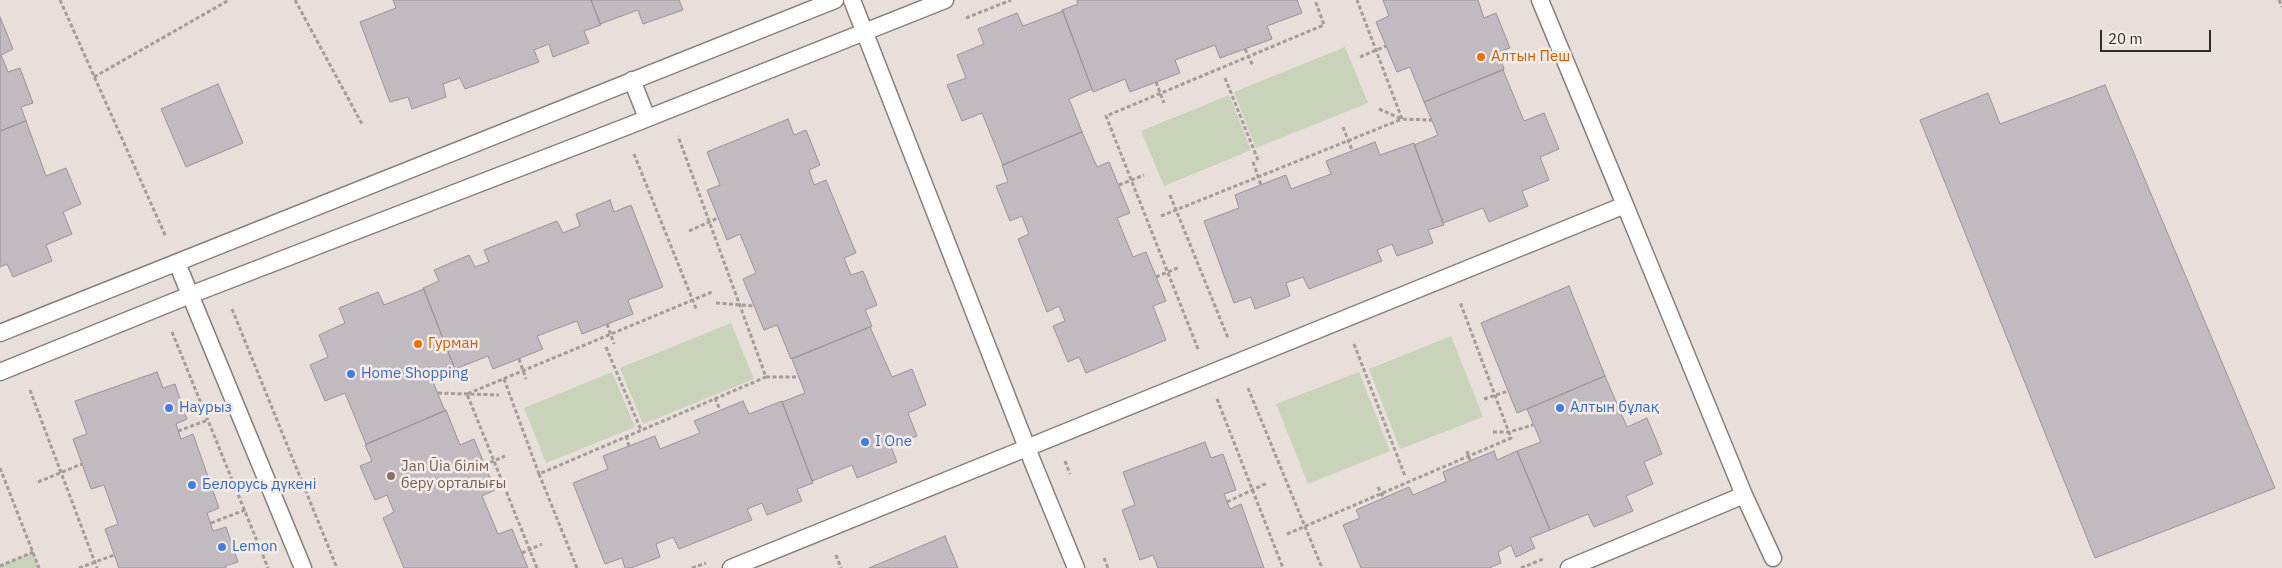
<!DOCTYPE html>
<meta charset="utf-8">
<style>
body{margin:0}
#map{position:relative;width:2282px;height:568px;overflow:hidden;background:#e8deda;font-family:"IBM Plex Sans",sans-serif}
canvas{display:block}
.scale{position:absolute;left:2100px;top:30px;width:111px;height:22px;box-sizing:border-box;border:2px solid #2f2b2a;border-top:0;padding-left:6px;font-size:15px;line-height:18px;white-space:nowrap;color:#2f2b2a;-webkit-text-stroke:4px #f5ebe7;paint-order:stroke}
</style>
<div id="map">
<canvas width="2282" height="568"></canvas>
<div class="scale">20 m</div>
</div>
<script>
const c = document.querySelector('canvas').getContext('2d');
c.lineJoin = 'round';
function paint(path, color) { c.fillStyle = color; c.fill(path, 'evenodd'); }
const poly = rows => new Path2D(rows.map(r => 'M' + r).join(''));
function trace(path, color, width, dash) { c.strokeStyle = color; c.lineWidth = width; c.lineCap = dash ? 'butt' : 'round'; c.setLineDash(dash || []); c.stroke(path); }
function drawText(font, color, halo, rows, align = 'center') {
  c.font = font + ' "IBM Plex Sans",sans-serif'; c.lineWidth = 5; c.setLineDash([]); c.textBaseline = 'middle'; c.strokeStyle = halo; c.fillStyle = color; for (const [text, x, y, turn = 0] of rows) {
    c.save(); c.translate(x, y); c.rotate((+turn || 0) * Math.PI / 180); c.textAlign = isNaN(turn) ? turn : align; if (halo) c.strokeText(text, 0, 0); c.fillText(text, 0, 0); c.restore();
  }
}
const green = poly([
 [1345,47,1368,103,1256,148,1234,92],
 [1229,95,1251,150,1164,186,1141,131],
 [731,323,754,379,643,424,620,368],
 [1451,336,1483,417,1400,449,1369,369],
 [612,372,635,427,546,463,524,408],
 [1359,372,1390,451,1308,484,1276,404],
 [33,552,39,568,0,568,0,566]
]);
const building = poly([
 [393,0,591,0,601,25,584,31,589,43,553,57,549,44,534,50,539,62,465,89,460,78,443,84,446,97,412,109,408,97,390,102,360,22,396,8,393,0],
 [591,0,679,0,683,10,643,24,638,10,600,24,591,0],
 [1077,0,1297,0,1302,13,1267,26,1272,39,1220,58,1215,45,1175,60,1180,73,1130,92,1125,79,1093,92,1062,10,1078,4,1077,0],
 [1383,0,1478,0,1484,18,1496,13,1510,48,1498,52,1504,69,1424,102,1410,67,1397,72,1386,46,1376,22,1389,16,1383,0],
 [1063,11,1092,89,1069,99,1082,132,1003,165,982,113,962,121,947,85,966,78,957,55,984,44,978,29,1017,13,1023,26,1063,11],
 [0,17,13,49,1,55,8,72,20,68,33,103,21,107,26,121,0,131,0,17],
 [1503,70,1524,121,1544,113,1559,149,1540,157,1549,180,1522,191,1528,206,1489,222,1483,208,1443,223,1414,145,1438,135,1424,102,1503,70],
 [218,84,243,143,186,167,161,109,218,84],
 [2105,85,2275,488,2095,558,1920,120,1988,93,2000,124,2105,85],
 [788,119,794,135,806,130,820,165,809,170,814,185,826,180,856,253,844,258,851,275,863,271,877,305,865,310,872,326,791,359,777,325,764,330,743,279,756,273,740,234,727,240,707,190,720,185,707,152,788,119],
 [26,121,46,176,66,168,81,204,63,212,72,234,46,245,52,261,13,277,7,264,0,267,0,131,26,121],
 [1082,132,1097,167,1109,162,1130,213,1117,218,1133,257,1146,252,1166,301,1153,306,1166,340,1086,373,1079,357,1068,362,1053,326,1065,321,1059,306,1047,312,1018,239,1029,234,1022,216,1010,221,996,186,1008,182,1002,165,1082,132],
 [1375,142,1380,155,1414,143,1444,225,1428,230,1433,243,1397,256,1392,244,1377,250,1382,261,1309,289,1303,277,1286,283,1290,296,1255,309,1251,297,1234,303,1204,221,1239,208,1235,195,1286,175,1291,189,1331,174,1326,161,1375,142],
 [610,200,614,212,631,205,663,287,628,300,633,314,582,334,577,321,537,336,543,349,493,369,488,356,455,369,423,288,439,281,434,270,469,255,475,267,489,262,484,250,557,221,563,233,580,226,576,214,610,200],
 [1569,286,1605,376,1517,413,1481,323,1569,286],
 [424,289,454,367,431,377,445,411,366,444,345,393,325,401,310,365,328,357,319,335,345,323,339,308,378,292,384,305,424,289],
 [870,327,892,377,912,369,926,405,908,413,917,436,891,447,897,462,857,478,852,465,812,481,782,402,805,393,792,359,870,327],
 [157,372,163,388,175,384,187,419,176,424,181,439,193,434,219,508,207,513,213,531,226,527,238,562,225,566,226,568,119,568,105,529,118,524,104,485,91,489,73,439,87,434,75,401,157,372],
 [1605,376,1627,427,1647,418,1662,454,1644,462,1653,484,1626,496,1633,511,1594,527,1588,514,1550,530,1517,451,1541,442,1527,409,1605,376],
 [743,401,749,414,782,401,813,483,797,489,802,501,767,515,762,503,747,509,752,520,679,549,673,537,656,544,660,557,631,568,625,568,622,558,605,564,573,483,608,469,603,456,655,436,660,449,700,433,694,421,743,401],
 [446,410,460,445,474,439,495,490,482,496,498,534,512,529,528,568,404,568,383,518,394,512,387,495,375,500,360,466,372,461,365,445,446,410],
 [1205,442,1211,458,1223,454,1236,490,1224,494,1227,502,1230,509,1241,504,1264,568,1158,568,1153,555,1140,560,1122,510,1135,505,1123,472,1205,442],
 [1494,451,1497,460,1517,451,1550,530,1530,538,1535,548,1516,557,1511,545,1498,552,1501,563,1489,568,1361,568,1343,525,1360,518,1356,510,1409,487,1413,495,1446,481,1443,472,1494,451],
 [945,536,958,568,869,568,945,536]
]);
const path = poly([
 [60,0,166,237],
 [295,0,362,124],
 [2279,0,2282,7],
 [966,18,1011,0],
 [1245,49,1253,66],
 [1360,57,1386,46],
 [94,77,229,0],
 [1225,78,1258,160],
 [1156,82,1164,103],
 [1379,109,1402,119,1432,120],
 [1343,127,1352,150],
 [634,154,697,311],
 [1253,162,1261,185],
 [1119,185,1144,175],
 [1170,195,1228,338],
 [1161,216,1402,119,1357,0],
 [689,231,718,218],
 [1156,277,1180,267],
 [716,303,754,306],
 [232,309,337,568],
 [607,324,614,344],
 [172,332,268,568],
 [1354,344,1405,476],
 [606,347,641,430],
 [1198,349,1106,116,1324,25,1315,0],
 [519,359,526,379],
 [766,377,799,377],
 [504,379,539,474],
 [1248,388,1322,568],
 [30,390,97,568],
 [438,393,499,395],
 [715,398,720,410],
 [1217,399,1283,568],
 [1484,399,1508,391],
 [178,431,208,420],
 [1493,432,1509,432,1533,425],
 [626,436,629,446],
 [1467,451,1470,460],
 [1065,461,1070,474],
 [484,465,505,456],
 [0,468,39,568],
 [38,482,82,464],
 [1378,487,1383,497],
 [1227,502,1267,483],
 [211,523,245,510],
 [1287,534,1511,438,1460,302],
 [522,553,542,544],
 [836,555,841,568],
 [1104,558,1108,568],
 [0,566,33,552],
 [79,568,114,555],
 [537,568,467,394,712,292],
 [577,568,539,474,766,377,678,136],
 [692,568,706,563],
 [1521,568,1543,559]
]);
const lane = poly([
 [852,0,1033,463,1076,568],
 [632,80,647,118],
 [1625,205,1744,495,1773,558],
 [177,263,303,568],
 [0,333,835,0],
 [0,372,190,295,623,128,945,0],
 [731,568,1625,205,1540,0],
 [1569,568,1744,495]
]);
const markers = [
 [1481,57,5,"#e8710a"],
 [418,344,5,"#e8710a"],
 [351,374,5,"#3f7fe0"],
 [169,408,5,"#3f7fe0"],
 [1560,408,5,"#3f7fe0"],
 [865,442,5,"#3f7fe0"],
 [391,476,5,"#8d6e63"],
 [192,485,5,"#3f7fe0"],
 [222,547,5,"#3f7fe0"]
];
const foodNames = [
 ["Алтын Пеш",1491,57],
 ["Гурман",428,344]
];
const shopNames = [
 ["Home Shopping",361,374],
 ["Наурыз",179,408],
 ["Алтын бұлақ",1570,408],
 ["I One",875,442],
 ["Белорусь дүкені",202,485],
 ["Lemon",232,547]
];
const educationNames = [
 ["Jan Ūia білім",401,467],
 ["беру орталығы",401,484]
];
paint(green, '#c9d3b9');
paint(building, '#c1bac1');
trace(building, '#999299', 1);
trace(lane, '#887f7b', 19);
trace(path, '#a49c99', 3, [4, 2.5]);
trace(lane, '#fff', 16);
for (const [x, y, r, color] of markers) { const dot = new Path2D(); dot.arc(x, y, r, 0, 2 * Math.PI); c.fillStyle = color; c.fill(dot); trace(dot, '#f5ebe7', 2); }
drawText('15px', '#c56008', '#f5ebe7', foodNames, 'left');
drawText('15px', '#366cbe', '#f5ebe7', shopNames, 'left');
drawText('15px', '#785e54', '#f5ebe7', educationNames, 'left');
</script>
